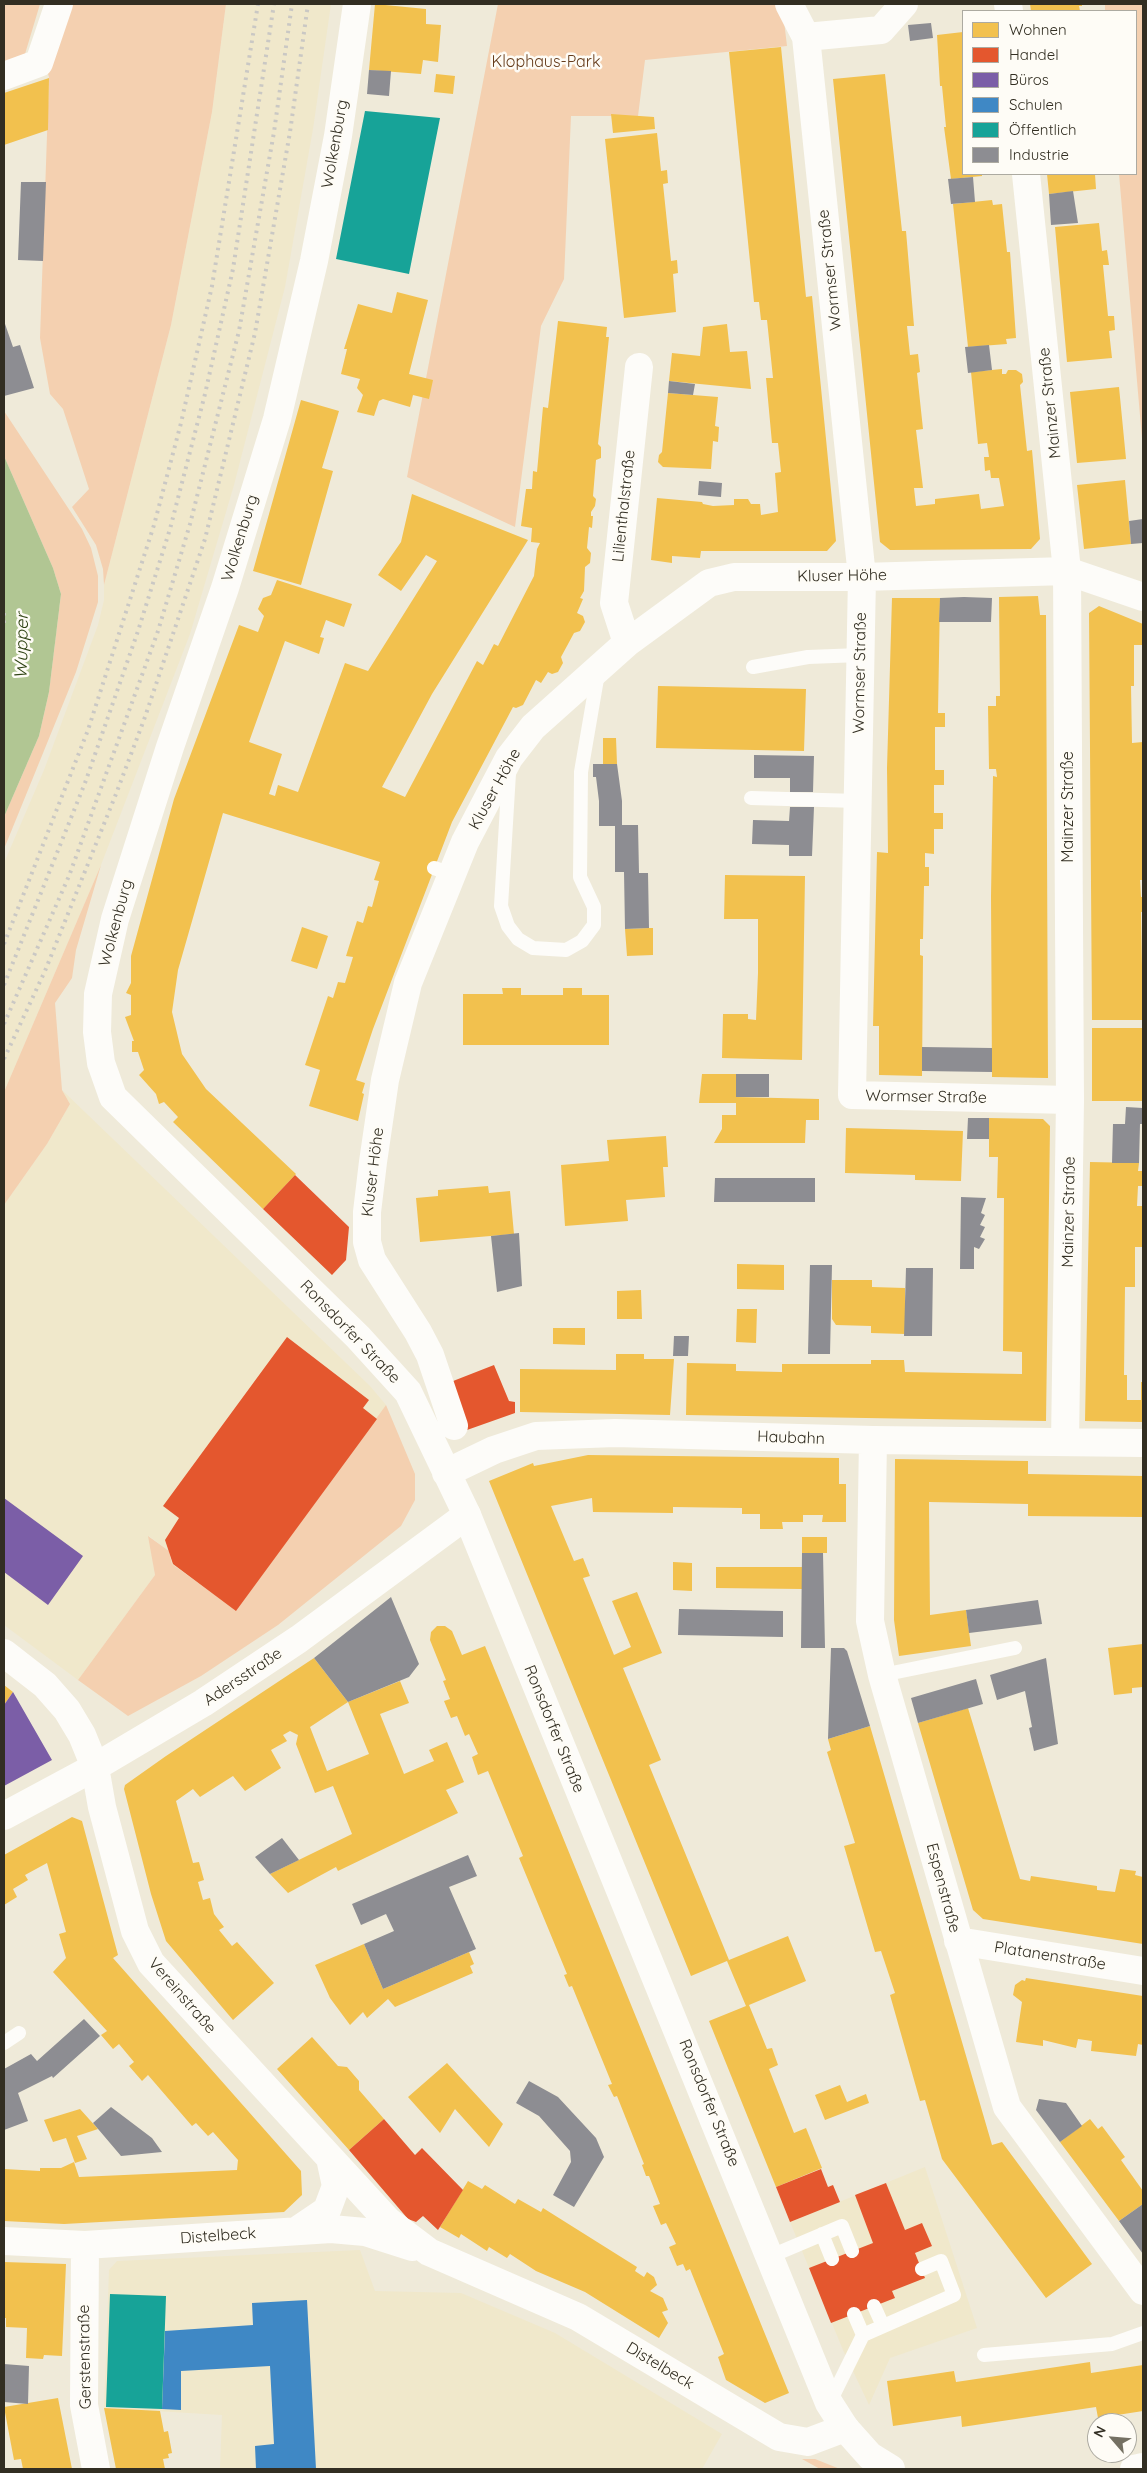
<!DOCTYPE html>
<meta charset="utf-8">
<style>
body{margin:0}
#map{position:relative;width:1147px;height:2473px;overflow:hidden;background:#efead9;font-family:Quicksand,sans-serif}
canvas{display:block}
.frame{position:absolute;inset:0;border:5px solid #322e22;pointer-events:none}
.legend{position:absolute;left:962px;top:10px;width:175px;height:165px;box-sizing:border-box;background:#fefcf6;border:1px solid #acaaa1;margin:0;padding:6px 9px;list-style:none;font-size:15px;color:#322e22}
.legend li{display:flex;align-items:center;gap:10px;height:25px}
.legend b{width:25px;border:1px solid #acaaa1}
.north{position:absolute;left:1087px;top:2413px;width:50px;height:50px;box-sizing:border-box;background:#fefcf6;border:1px solid #acaaa1;border-radius:50%;rotate:297deg;font-size:14px;font-weight:700;line-height:20px;text-align:center;color:#322e22}
.north::after{content:'';display:block;margin:auto;width:18px;height:22px;background:#747062;clip-path:polygon(50% 0,100% 100%,50% 72%,0 100%)}
</style>
<div id="map">
<canvas width="1147" height="2473"></canvas>
<div class="frame"></div>
<ul class="legend">
<li><b style="height:14px;background:#f2c14e"></b>Wohnen</li>
<li><b style="height:14px;background:#e4572e"></b>Handel</li>
<li><b style="height:14px;background:#7b5ea7"></b>Büros</li>
<li><b style="height:14px;background:#3f88c5"></b>Schulen</li>
<li><b style="height:14px;background:#17a398"></b>Öffentlich</li>
<li><b style="height:14px;background:#8d8d92"></b>Industrie</li>
</ul>
<div class="north">N</div>
</div>
<script>
const c = document.querySelector('canvas').getContext('2d');
c.lineJoin = 'round';
function paint(path, color) { c.fillStyle = color; c.fill(path, 'evenodd'); }
const poly = rows => new Path2D(rows.map(r => 'M' + r).join(''));
function trace(path, color, width, dash) { c.strokeStyle = color; c.lineWidth = width; c.lineCap = dash ? 'butt' : 'round'; c.setLineDash(dash || []); c.stroke(path); }
function drawText(font, color, halo, rows, align = 'center') {
  c.font = font + ' Quicksand,sans-serif'; c.lineWidth = 5; c.setLineDash([]); c.textBaseline = 'middle'; c.strokeStyle = halo; c.fillStyle = color; for (const [text, x, y, turn = 0] of rows) {
    c.save(); c.translate(x, y); c.rotate((+turn || 0) * Math.PI / 180); c.textAlign = isNaN(turn) ? turn : align; if (halo) c.strokeText(text, 0, 0); c.fillText(text, 0, 0); c.restore();
  }
}
const built = poly([
 [226,4,331,4,313,129,285,287,234,485,190,634,101,865,4,1092,4,863,44,770,98,625,104,600,104,585,171,325,212,112],
 [62,1090,370,1386,386,1405,236,1611,172,1564,169,1551,149,1536,155,1575,78,1680,4,1625,4,1205,47,1144,70,1104],
 [925,2167,977,2328,890,2358,869,2405,843,2350,790,2222],
 [360,2250,375,2291,461,2293,555,2333,722,2434,702,2469,220,2469,222,2415,104,2408,109,2270,117,2261]
]);
const green = poly([
 [4,4,40,4,25,54,4,62],
 [67,4,226,4,212,112,171,325,104,585,103,569,96,545,72,507,89,489,63,409,50,394,40,338,49,77,43,57],
 [498,4,782,4,787,46,645,60,638,116,571,116,564,279,541,326,515,527,407,477],
 [1105,4,1143,4,1143,450,1119,174,1136,174,1136,11,1105,11],
 [4,411,82,529,91,548,98,576,98,602,76,672,4,849,4,817,39,736,49,692,61,594,53,568,4,456],
 [101,865,76,950,72,978,55,1003,62,1090,70,1104,47,1144,4,1205,4,1092],
 [386,1405,415,1474,415,1500,401,1526,278,1625,201,1676,128,1716,78,1680,155,1575,148,1536,169,1551,172,1564,236,1610],
 [802,2459,815,2459,840,2469,820,2469]
]);
const water = poly([
 [4,456,53,568,61,594,49,692,39,736,4,817]
]);
const homes = poly([
 [375,4,426,9,426,24,441,25,438,62,423,60,421,74,369,70],
 [1030,4,1082,4,1082,6,1079,6,1080,11,1031,11],
 [963,32,963,174,982,174,982,176,951,179,944,127,946,127,942,86,940,86,937,35],
 [781,47,806,297,812,296,836,541,827,551,701,551,700,558,672,556,672,563,651,560,657,498,702,502,703,504,713,506,734,505,734,499,748,499,751,504,760,504,761,515,778,512,775,473,781,472,778,443,772,443,766,378,773,378,767,320,761,320,759,302,754,302,729,52],
 [436,74,455,76,453,94,434,92],
 [885,74,902,231,906,231,914,326,907,326,910,355,918,354,920,372,917,373,923,429,916,430,923,488,914,488,916,506,935,504,935,499,979,494,981,509,1004,506,999,478,991,478,990,470,985,471,984,457,989,457,987,443,978,444,971,372,1002,369,1002,374,1006,374,1008,370,1016,370,1022,374,1023,382,1020,385,1027,451,1032,450,1040,539,1031,549,890,550,880,542,833,79],
 [49,78,48,130,4,145,4,93],
 [611,114,654,117,655,129,613,133],
 [657,133,661,171,667,170,668,183,663,184,671,261,677,260,678,273,673,274,676,312,624,318,605,139],
 [1047,174,1095,174,1096,189,1049,194],
 [992,200,993,205,1002,204,1007,252,1010,252,1016,338,1006,339,1007,344,968,347,953,204],
 [1099,223,1102,251,1107,250,1109,265,1103,265,1108,316,1114,316,1115,330,1109,331,1112,358,1067,362,1055,227],
 [397,292,428,300,409,374,433,380,429,399,413,395,410,407,383,399,379,401,374,416,357,412,363,395,357,388,360,379,341,374,347,349,344,349,358,304,392,313],
 [558,321,607,327,606,337,609,337,598,444,601,447,601,458,596,460,593,496,596,499,595,506,591,512,591,516,593,516,592,528,589,527,587,548,591,553,590,563,585,567,584,591,580,598,583,599,577,613,583,616,585,622,580,631,574,633,561,657,563,663,558,672,552,674,548,672,541,683,536,680,523,705,516,708,513,707,452,822,373,1029,356,1080,365,1083,362,1093,364,1094,358,1121,309,1106,320,1070,305,1065,328,996,333,998,338,982,345,983,353,957,346,956,357,921,363,923,368,906,372,907,379,881,374,880,380,862,223,813,178,970,172,1012,182,1054,206,1089,296,1174,263,1209,173,1122,178,1117,164,1102,159,1104,156,1094,139,1075,144,1070,138,1052,132,1052,132,1041,134,1041,125,1017,131,1015,131,995,126,993,131,983,131,956,174,799,239,625,258,632,264,616,258,609,263,598,271,595,277,580,352,604,344,627,326,620,320,637,324,638,319,654,285,641,249,742,282,754,269,794,275,796,278,785,298,792,345,663,368,671,437,561,426,555,401,591,378,575,401,542,412,494,528,540,432,694,382,787,405,797,477,661,483,665,494,644,498,646,534,576,537,549,540,543,531,542,532,528,521,526,526,489,532,489,533,471,537,472,543,407,548,408],
 [727,324,730,352,747,351,751,389,669,381,672,353,700,356,703,327],
 [1119,387,1126,459,1077,463,1070,392],
 [668,393,718,397,715,426,719,427,718,442,713,441,711,469,663,467,658,462,659,455,662,452],
 [301,400,339,411,322,468,333,471,301,585,253,571],
 [1125,480,1131,544,1084,549,1077,485],
 [1038,596,1040,615,1046,615,1048,1078,992,1077,991,896,993,776,997,777,996,769,989,769,988,706,996,706,996,696,1000,696,999,597],
 [892,598,940,598,938,713,945,713,945,727,935,727,935,770,944,770,944,785,934,785,934,813,943,813,943,829,934,829,934,854,925,853,925,867,929,867,929,886,924,886,923,939,920,939,920,955,923,956,922,1076,879,1075,879,1026,873,1026,877,852,888,853,887,768],
 [1099,606,1143,624,1143,645,1134,645,1134,686,1131,686,1132,743,1143,742,1143,880,1140,880,1141,897,1143,897,1143,912,1141,912,1143,1020,1092,1020,1089,613],
 [658,686,806,689,804,751,656,748],
 [603,738,616,738,617,764,603,764],
 [725,875,805,876,802,1060,722,1058,723,1014,748,1014,748,1019,756,1020,758,973,758,919,724,919],
 [302,927,328,936,317,969,291,961],
 [649,928,653,928,653,955,627,956,625,929],
 [502,988,521,988,521,995,563,995,563,988,582,988,582,995,609,995,609,1045,463,1045,463,994,503,994],
 [1092,1028,1143,1028,1143,1101,1092,1101],
 [702,1074,736,1074,736,1097,819,1099,819,1120,806,1120,805,1143,714,1143,722,1129,722,1115,736,1115,736,1103,699,1103],
 [989,1118,1043,1119,1050,1126,1046,1421,686,1415,687,1363,736,1364,736,1371,782,1372,782,1364,871,1364,871,1360,904,1360,905,1372,1022,1374,1022,1352,1003,1351,1004,1198,997,1198,998,1157,989,1157],
 [846,1128,963,1131,961,1181,915,1180,915,1175,845,1173],
 [666,1136,668,1167,663,1167,665,1197,626,1200,628,1221,565,1226,561,1165,609,1161,607,1140],
 [1090,1162,1139,1163,1138,1171,1143,1171,1143,1186,1138,1186,1137,1206,1143,1206,1143,1247,1135,1247,1135,1287,1125,1287,1124,1375,1127,1375,1127,1400,1141,1400,1141,1382,1143,1382,1143,1422,1085,1421],
 [488,1186,489,1193,510,1191,514,1234,420,1242,416,1198,438,1196,438,1190],
 [737,1264,784,1265,784,1290,737,1289],
 [832,1280,872,1280,872,1287,905,1288,905,1334,871,1333,871,1326,836,1325,832,1319],
 [641,1290,642,1319,617,1319,617,1291],
 [737,1309,757,1309,756,1343,736,1342],
 [553,1328,585,1328,585,1345,553,1344],
 [616,1354,644,1354,644,1359,674,1359,670,1415,520,1412,520,1369,616,1370],
 [588,1455,839,1458,839,1484,846,1484,846,1522,822,1522,823,1515,803,1515,803,1522,782,1522,783,1529,760,1529,760,1514,742,1514,742,1508,673,1507,673,1513,593,1512,592,1498,551,1506,574,1561,583,1558,590,1576,583,1578,614,1655,631,1647,612,1601,637,1592,662,1653,623,1668,661,1760,649,1765,729,1960,788,1936,806,1981,749,2005,767,2049,772,2048,778,2065,769,2069,794,2133,806,2128,822,2168,776,2187,709,2021,746,2006,727,1961,691,1976,489,1481,533,1463,534,1466],
 [895,1459,1028,1461,1028,1474,1143,1476,1143,1517,1028,1516,1028,1504,929,1502,930,1615,966,1610,971,1646,899,1656,894,1620],
 [802,1537,827,1537,827,1553,802,1553],
 [673,1562,692,1563,692,1591,673,1590],
 [716,1567,802,1567,802,1589,716,1588],
 [437,1626,445,1626,452,1631,462,1655,485,1646,789,2393,765,2403,726,2380,718,2357,724,2354,690,2269,686,2271,683,2264,677,2266,669,2247,676,2244,666,2223,661,2225,653,2206,660,2204,649,2176,646,2176,642,2165,644,2164,617,2096,614,2097,608,2085,612,2084,572,1986,569,1987,564,1975,567,1974,519,1858,523,1856,488,1771,478,1775,472,1757,478,1754,469,1734,465,1736,457,1716,451,1718,444,1701,450,1699,443,1681,446,1680,430,1640,431,1632],
 [1143,1644,1143,1687,1132,1688,1132,1693,1114,1695,1108,1648],
 [314,1658,348,1702,310,1727,327,1771,369,1754,348,1702,400,1681,409,1703,380,1714,404,1774,434,1761,429,1750,447,1742,464,1782,446,1790,458,1813,338,1871,336,1867,288,1893,270,1874,352,1834,333,1786,315,1793,296,1744,298,1735,290,1731,283,1735,287,1741,271,1750,281,1768,245,1791,233,1776,200,1797,193,1789,176,1801,193,1863,199,1862,204,1880,198,1882,203,1900,210,1898,214,1914,224,1927,219,1930,232,1946,237,1942,274,1983,233,2020,166,1941,151,1894,124,1789,125,1785,166,1756],
 [4,1685,13,1692,4,1705],
 [968,1708,1020,1879,1030,1881,1031,1876,1097,1886,1097,1890,1115,1892,1120,1869,1136,1871,1135,1875,1143,1877,1143,1944,983,1919,973,1910,918,1723],
 [870,1726,992,2145,1002,2142,1092,2264,1046,2298,942,2159,925,2100,920,2101,890,1995,895,1993,881,1951,875,1952,844,1846,855,1843,827,1752,831,1750,828,1739],
 [72,1817,82,1821,118,1955,113,1958,301,2171,302,2195,284,2212,64,2224,4,2221,4,2169,40,2171,40,2168,61,2168,74,2162,79,2177,237,2170,238,2160,213,2132,208,2136,196,2123,192,2126,148,2075,142,2081,129,2066,134,2062,119,2044,113,2049,101,2035,107,2031,53,1972,66,1958,59,1934,66,1932,47,1863,25,1875,28,1880,13,1889,17,1897,4,1905,4,1855],
 [364,1944,383,1989,469,1952,474,1964,470,1966,473,1973,395,2007,388,1999,367,2018,363,2012,350,2025,330,1998,315,1965],
 [1026,1978,1143,1996,1143,2045,1138,2044,1136,2056,1091,2051,1092,2041,1078,2039,1076,2048,1043,2040,1043,2046,1016,2042,1022,2002,1013,1995,1015,1985,1022,1980,1025,1981],
 [312,2037,338,2066,347,2067,359,2081,359,2090,384,2119,349,2150,277,2069],
 [447,2063,503,2124,489,2147,455,2109,440,2133,408,2097],
 [840,2085,847,2102,866,2094,869,2103,825,2120,815,2095],
 [80,2109,98,2129,77,2136,87,2159,75,2163,66,2138,53,2142,44,2120],
 [1090,2119,1098,2129,1102,2126,1125,2157,1121,2160,1143,2191,1143,2204,1119,2221,1060,2142],
 [468,2181,482,2189,485,2185,515,2204,518,2199,541,2212,543,2208,637,2267,635,2271,644,2277,647,2272,654,2277,657,2285,650,2291,663,2298,668,2310,662,2312,668,2323,659,2338,585,2292,536,2271,510,2254,507,2258,489,2247,487,2251,461,2234,459,2238,440,2227],
 [4,2262,66,2264,62,2356,44,2355,43,2359,26,2358,27,2328,6,2327,6,2318,4,2318],
 [1090,2362,1091,2373,1143,2365,1143,2411,1098,2418,1096,2407,962,2427,961,2416,893,2426,887,2381,954,2371,956,2382],
 [58,2398,72,2469,23,2469,21,2459,14,2460,4,2407],
 [104,2408,160,2411,164,2432,168,2431,172,2453,168,2454,169,2458,163,2459,165,2469,116,2469]
]);
const shops = poly([
 [295,1175,349,1227,346,1260,332,1275,263,1209],
 [287,1337,369,1400,363,1408,377,1419,236,1611,173,1564,165,1540,179,1518,163,1506],
 [494,1365,509,1401,515,1402,515,1413,467,1430,448,1383],
 [384,2119,415,2155,422,2148,463,2190,438,2230,423,2216,416,2222,408,2219,349,2150],
 [821,2169,828,2187,833,2185,840,2202,790,2222,776,2187],
 [886,2183,905,2230,922,2223,932,2246,915,2253,925,2278,892,2291,895,2298,831,2323,809,2268,873,2243,855,2195]
]);
const offices = poly([
 [4,1498,83,1556,48,1605,4,1572],
 [13,1692,52,1760,4,1786,4,1705]
]);
const schools = poly([
 [307,2300,316,2469,256,2469,255,2446,274,2444,270,2366,181,2371,181,2410,162,2409,165,2331,253,2325,252,2303]
]);
const public = poly([
 [365,111,440,118,409,274,336,259],
 [110,2294,166,2296,162,2409,106,2407]
]);
const industry = poly([
 [931,23,933,38,910,41,908,25],
 [369,70,391,71,389,96,367,94],
 [973,177,975,202,951,204,948,179],
 [21,182,46,182,43,261,18,260],
 [1073,191,1078,223,1051,225,1049,194],
 [4,321,13,347,20,345,34,388,4,396],
 [989,345,992,370,968,373,965,347],
 [669,381,695,384,693,395,668,393],
 [699,481,722,483,721,497,698,495],
 [1143,519,1143,543,1131,544,1129,521],
 [964,597,992,598,991,622,939,622,940,598],
 [754,755,814,756,813,792,790,792,790,778,754,778],
 [593,764,617,764,622,801,622,825,638,825,639,873,648,873,649,928,625,929,624,872,615,872,615,826,599,826,599,801,596,777,593,777],
 [790,807,814,807,812,856,789,856,789,845,752,844,753,820,789,821],
 [922,1047,992,1048,992,1072,922,1071],
 [736,1074,769,1074,769,1097,736,1097],
 [1126,1107,1143,1108,1143,1124,1140,1124,1139,1163,1112,1163,1113,1124,1125,1124],
 [968,1118,989,1118,989,1139,967,1139],
 [715,1178,815,1178,815,1202,714,1202],
 [961,1197,986,1198,981,1213,985,1215,980,1225,985,1227,980,1237,985,1239,979,1249,974,1247,974,1269,960,1269],
 [519,1233,522,1286,497,1292,491,1236],
 [810,1265,832,1265,830,1354,808,1354],
 [906,1268,933,1268,932,1336,904,1336],
 [674,1336,689,1336,688,1356,673,1356],
 [802,1553,823,1553,825,1648,801,1648],
 [391,1597,419,1664,409,1677,348,1702,314,1658],
 [1038,1600,1042,1624,969,1633,966,1610],
 [679,1609,783,1611,783,1637,678,1635],
 [831,1648,844,1648,847,1651,870,1726,828,1739],
 [1046,1658,1058,1744,1034,1751,1029,1728,1032,1727,1025,1691,997,1700,990,1675],
 [976,1679,983,1704,918,1723,911,1698],
 [282,1838,299,1860,270,1874,255,1857],
 [468,1855,477,1876,449,1887,476,1949,383,1989,364,1944,394,1931,386,1914,361,1925,352,1904],
 [84,2019,100,2036,53,2078,52,2076,18,2093,28,2121,4,2130,4,2069,31,2054,37,2061],
 [529,2081,558,2097,596,2138,604,2157,574,2207,553,2195,571,2162,570,2151,539,2116,516,2103],
 [1039,2099,1066,2103,1082,2126,1060,2142,1036,2110],
 [111,2107,152,2138,162,2152,121,2156,93,2123],
 [1143,2204,1143,2254,1119,2221],
 [4,2364,29,2366,28,2404,4,2402]
]);
const service = poly([
 [753,667,808,657,860,655],
 [509,773,501,906,508,926,518,939,533,948,566,950,582,941,594,925,594,907,580,877,581,772,598,673],
 [751,798,858,801],
 [434,868,452,874],
 [882,1675,1015,1648],
 [4,2043,19,2033],
 [822,2234,832,2259],
 [771,2256,842,2226,852,2251],
 [874,2306,883,2326],
 [854,2314,863,2335],
 [984,2355,1112,2344,1143,2333],
 [830,2402,863,2335,954,2295,941,2261,922,2269]
]);
const minor = poly([
 [789,4,806,37,862,577,852,1095,1070,1100],
 [1008,4,1009,11],
 [806,37,881,30,904,4],
 [4,76,39,63,59,4],
 [1026,174,1067,571,1070,1100,1065,1442],
 [627,643,614,603,639,367],
 [454,1426,430,1355,418,1332,372,1260,367,1242,367,1212,373,1162,385,1080,408,983,465,842,509,758,533,727,627,643,709,583,734,577,862,577,1067,571,1143,597],
 [873,1440,870,1621,882,1675,1007,2107,1143,2291],
 [446,1473,494,1450,536,1436,615,1433,873,1440,1143,1443],
 [4,1653,45,1685,67,1710,82,1735,95,1767,102,1807,135,1931,151,1963,388,2221,429,2252,578,2317,779,2437,808,2442,845,2428],
 [4,1816,95,1767,203,1703,299,1639,467,1515,408,1392,358,1337,113,1097,101,1063,97,1032,98,994,115,919,170,747,225,588,277,419,314,261,338,136,357,4],
 [958,1941,1143,1971],
 [296,2231,327,2210,336,2186,330,2158],
 [4,2241,85,2245,331,2229,365,2232,412,2247],
 [85,2245,84,2405,96,2469]
]);
const tertiary = poly([
 [467,1515,829,2403,845,2428,870,2456,891,2469],
 [1134,2469,1143,2467]
]);
const rail = poly([
 [4,613,4,623],
 [4,944,88,730,154,525,181,423,212,286,258,4],
 [4,985,85,783,138,631,170,529,205,394,233,269,274,4],
 [4,1024,69,876,158,631,190,524,239,331,274,132,292,4],
 [4,1059,45,971,116,794,145,717,205,539,255,333,290,132,308,4]
]);
const parkNames = [
 ["Klophaus-Park",546,62]
];
const streetNames = [
 ["Wolkenburg",335,144,-80],
 ["Wormser Straße",830,270,-96],
 ["Mainzer Straße",1050,403,-96],
 ["Lilienthalstraße",624,506,-84],
 ["Wolkenburg",240,538,-73],
 ["Kluser Höhe",842,576,-1],
 ["Wormser Straße",860,673,-89],
 ["Kluser Höhe",495,789,-61],
 ["Mainzer Straße",1068,807,-90],
 ["Wolkenburg",116,923,-75],
 ["Wormser Straße",926,1097,1],
 ["Kluser Höhe",373,1172,-83],
 ["Mainzer Straße",1069,1212,-89],
 ["Ronsdorfer Straße",350,1332,46],
 ["Haubahn",791,1438,2],
 ["Adersstraße",243,1677,-34],
 ["Ronsdorfer Straße",554,1729,68],
 ["Espenstraße",943,1888,75],
 ["Platanenstraße",1050,1956,9],
 ["Vereinstraße",182,1996,49],
 ["Ronsdorfer Straße",709,2103,68],
 ["Distelbeck",218,2236,-4],
 ["Gerstenstraße",85,2357,-91],
 ["Distelbeck",660,2366,31]
];
const waterNames = [
 ["Wupper",22,646,-89]
];
paint(built, '#f0e8cb');
paint(green, '#f4d0b0');
paint(water, '#b1c693');
paint(homes, '#f2c14e');
paint(shops, '#e4572e');
paint(offices, '#7b5ea7');
paint(schools, '#3f88c5');
paint(public, '#17a398');
paint(industry, '#8d8d92');
trace(service, '#fdfcf9', 14);
trace(minor, '#fdfcf9', 28);
trace(tertiary, '#fdfcf9', 28);
trace(rail, '#cac8c4', 4, [2.5, 5]);
drawText('16px', '#663c1b', '#fefcf6', parkNames);
drawText('16px', '#322e22', '#fefcf6', streetNames);
drawText('italic 18px', '#2e4213', '#fefcf6', waterNames);
</script>
